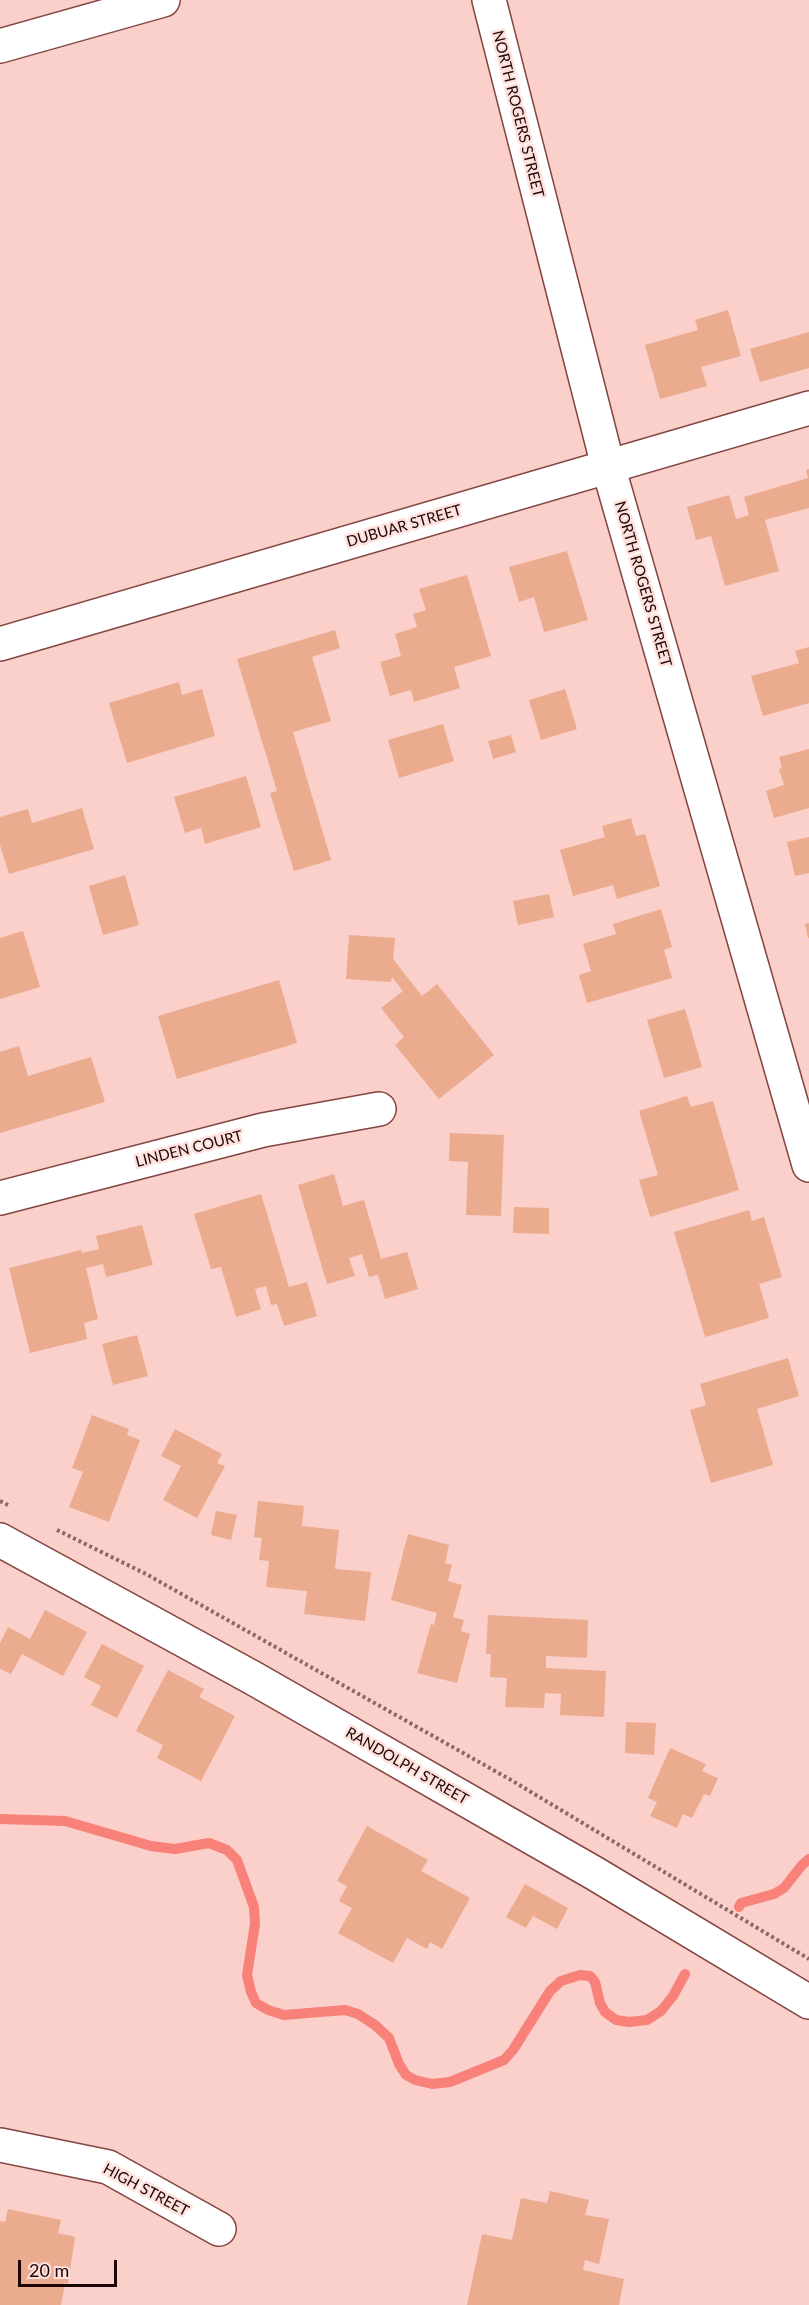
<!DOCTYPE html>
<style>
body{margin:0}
#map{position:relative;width:809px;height:2305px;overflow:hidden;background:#fbcfca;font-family:Lato,sans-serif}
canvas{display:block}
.scale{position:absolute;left:18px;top:2260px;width:99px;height:27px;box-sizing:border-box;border:3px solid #1d0605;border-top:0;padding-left:8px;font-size:18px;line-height:21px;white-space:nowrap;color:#1d0605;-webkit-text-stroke:4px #fee0dd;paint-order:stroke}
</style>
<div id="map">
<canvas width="809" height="2305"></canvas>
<div class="scale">20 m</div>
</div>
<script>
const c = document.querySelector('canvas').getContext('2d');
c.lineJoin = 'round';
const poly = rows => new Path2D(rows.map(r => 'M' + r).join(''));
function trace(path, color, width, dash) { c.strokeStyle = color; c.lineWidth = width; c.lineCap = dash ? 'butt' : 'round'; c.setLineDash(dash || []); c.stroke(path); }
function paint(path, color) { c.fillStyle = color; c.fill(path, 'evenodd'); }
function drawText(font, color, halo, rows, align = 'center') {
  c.font = font + ' Lato,sans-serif'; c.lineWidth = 5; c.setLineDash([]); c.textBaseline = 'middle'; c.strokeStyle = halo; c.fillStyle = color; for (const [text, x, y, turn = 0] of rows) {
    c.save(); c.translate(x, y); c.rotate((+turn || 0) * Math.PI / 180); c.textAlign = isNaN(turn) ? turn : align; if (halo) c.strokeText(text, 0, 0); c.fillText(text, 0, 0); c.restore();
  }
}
const stream = poly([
 [0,1819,65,1821,151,1846,175,1849,209,1843,227,1850,237,1860,254,1907,255,1924,247,1975,251,1992,256,2003,268,2010,284,2015,345,2010,358,2014,375,2025,389,2038,399,2064,406,2075,415,2080,432,2084,450,2082,504,2060,513,2050,550,1991,561,1981,580,1975,590,1976,595,1982,600,2003,605,2012,616,2020,629,2022,647,2020,661,2011,673,1996,685,1974],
 [739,1907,741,1903,774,1894,784,1888,802,1865,809,1859]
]);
const building = poly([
 [728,310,741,356,701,367,707,386,660,399,645,345,698,330,695,320],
 [809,332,809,368,760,382,750,349],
 [809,469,809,508,765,520,779,571,725,586,711,536,696,540,687,507,729,495,736,519,749,515,744,497,808,478,806,470],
 [567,551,588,620,544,632,534,597,519,602,509,567],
 [467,575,491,656,454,667,460,688,414,702,411,690,390,696,380,662,401,656,395,634,417,627,413,614,426,610,419,589],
 [335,630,340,648,312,657,331,721,293,732,331,860,294,871,270,793,277,791,237,659],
 [809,647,809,703,763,716,751,676,799,663,795,651],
 [179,682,182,695,202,689,215,736,127,763,109,703],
 [565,689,577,729,541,740,529,700],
 [443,724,454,761,399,778,388,740],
 [511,735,516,752,493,759,488,741],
 [809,749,809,808,774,818,766,791,784,785,779,769,782,768,779,757],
 [246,776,261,827,205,844,201,828,185,833,174,797],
 [82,808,94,849,9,874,0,845,0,817,28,809,32,823],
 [631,818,636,836,645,834,660,886,617,899,613,885,573,896,560,850,605,837,602,826],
 [809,837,809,873,795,876,787,842],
 [125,875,139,925,103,935,89,886],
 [549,894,554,917,518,925,513,901],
 [661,909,672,947,664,950,672,978,587,1003,579,975,591,971,583,944,616,934,613,924],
 [809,923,809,938,808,938,805,924],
 [23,931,40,987,0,999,0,938],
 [349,935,395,938,393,959,422,996,437,984,494,1055,439,1099,395,1045,404,1037,381,1008,403,991,392,977,391,982,346,979],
 [279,980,297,1043,177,1079,158,1016],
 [685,1009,702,1067,664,1078,647,1020],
 [19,1046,28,1076,91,1057,105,1102,0,1133,0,1052],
 [687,1096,691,1107,713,1101,739,1190,650,1217,639,1180,658,1175,639,1111],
 [450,1133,504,1135,501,1216,466,1215,468,1162,449,1161],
 [334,1174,343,1206,364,1200,381,1259,407,1252,418,1289,385,1299,378,1275,369,1277,362,1254,349,1258,355,1276,327,1284,298,1185],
 [261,1194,289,1287,307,1282,317,1316,284,1326,277,1304,271,1305,266,1286,255,1289,261,1309,236,1317,221,1267,211,1269,194,1214],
 [514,1207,549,1208,549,1234,513,1233],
 [749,1210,752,1221,764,1217,782,1277,759,1284,769,1318,705,1337,674,1232],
 [142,1225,153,1265,106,1277,103,1264,86,1268,98,1319,84,1323,87,1339,30,1353,9,1268,81,1250,82,1253,99,1249,96,1236],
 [137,1335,148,1376,113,1385,102,1344],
 [788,1358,799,1396,757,1409,773,1465,711,1483,690,1410,706,1405,700,1384],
 [92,1415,129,1429,127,1435,140,1440,109,1522,69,1507,83,1472,72,1468],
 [175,1429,222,1454,217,1463,225,1466,197,1518,163,1500,181,1466,161,1456],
 [258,1501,304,1506,302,1526,339,1530,335,1569,371,1572,365,1621,304,1614,307,1591,266,1587,269,1561,259,1560,262,1538,254,1537],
 [216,1511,237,1515,231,1540,211,1535],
 [408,1534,449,1545,445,1563,452,1565,448,1581,462,1585,453,1617,464,1620,461,1631,470,1634,457,1683,417,1673,431,1624,434,1625,437,1613,391,1600],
 [45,1610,87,1632,63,1676,22,1654,11,1674,0,1669,0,1643,8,1627,30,1639],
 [488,1615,588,1620,587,1658,546,1656,546,1668,606,1671,604,1717,560,1715,561,1694,545,1693,544,1708,505,1707,507,1678,490,1677,491,1654,486,1654],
 [102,1644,144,1666,117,1718,91,1705,101,1686,84,1677],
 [168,1670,204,1689,199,1697,235,1716,201,1781,157,1758,163,1745,136,1731],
 [626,1722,656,1723,654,1755,625,1753],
 [670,1748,706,1764,702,1771,718,1778,710,1796,704,1794,692,1818,683,1814,677,1828,650,1816,657,1802,648,1798],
 [367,1826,428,1860,421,1871,470,1898,442,1949,430,1942,427,1949,407,1938,393,1963,338,1933,352,1908,339,1901,347,1886,337,1881],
 [525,1884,568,1908,557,1929,533,1916,526,1928,506,1917],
 [550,2191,589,2200,585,2215,609,2219,599,2264,585,2260,583,2270,624,2279,619,2305,467,2305,482,2234,512,2240,521,2198,547,2203],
 [8,2209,61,2220,58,2233,75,2237,68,2284,65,2283,61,2305,0,2305,0,2221,5,2222]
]);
const path = poly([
 [0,1501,10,1506],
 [57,1530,146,1574,511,1780,809,1959]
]);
const street = poly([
 [489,0,608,466,809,1165],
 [0,46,163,0],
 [0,644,809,408],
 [0,1198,263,1130,379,1109],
 [0,1540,253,1678,594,1873,809,2002],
 [0,2145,108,2167,219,2229]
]);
const streetNames = [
 ["NORTH ROGERS STREET",518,114,76],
 ["DUBUAR STREET",404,526,-16],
 ["NORTH ROGERS STREET",643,584,74],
 ["LINDEN COURT",189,1149,-14],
 ["RANDOLPH STREET",407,1766,30],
 ["HIGH STREET",146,2190,28]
];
trace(stream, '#f8827a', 10);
paint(building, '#ebab8f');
trace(street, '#834541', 36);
trace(path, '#896865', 4, [3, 3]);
trace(street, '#fff', 33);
drawText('15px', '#1d0605', '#fee0dd', streetNames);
</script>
